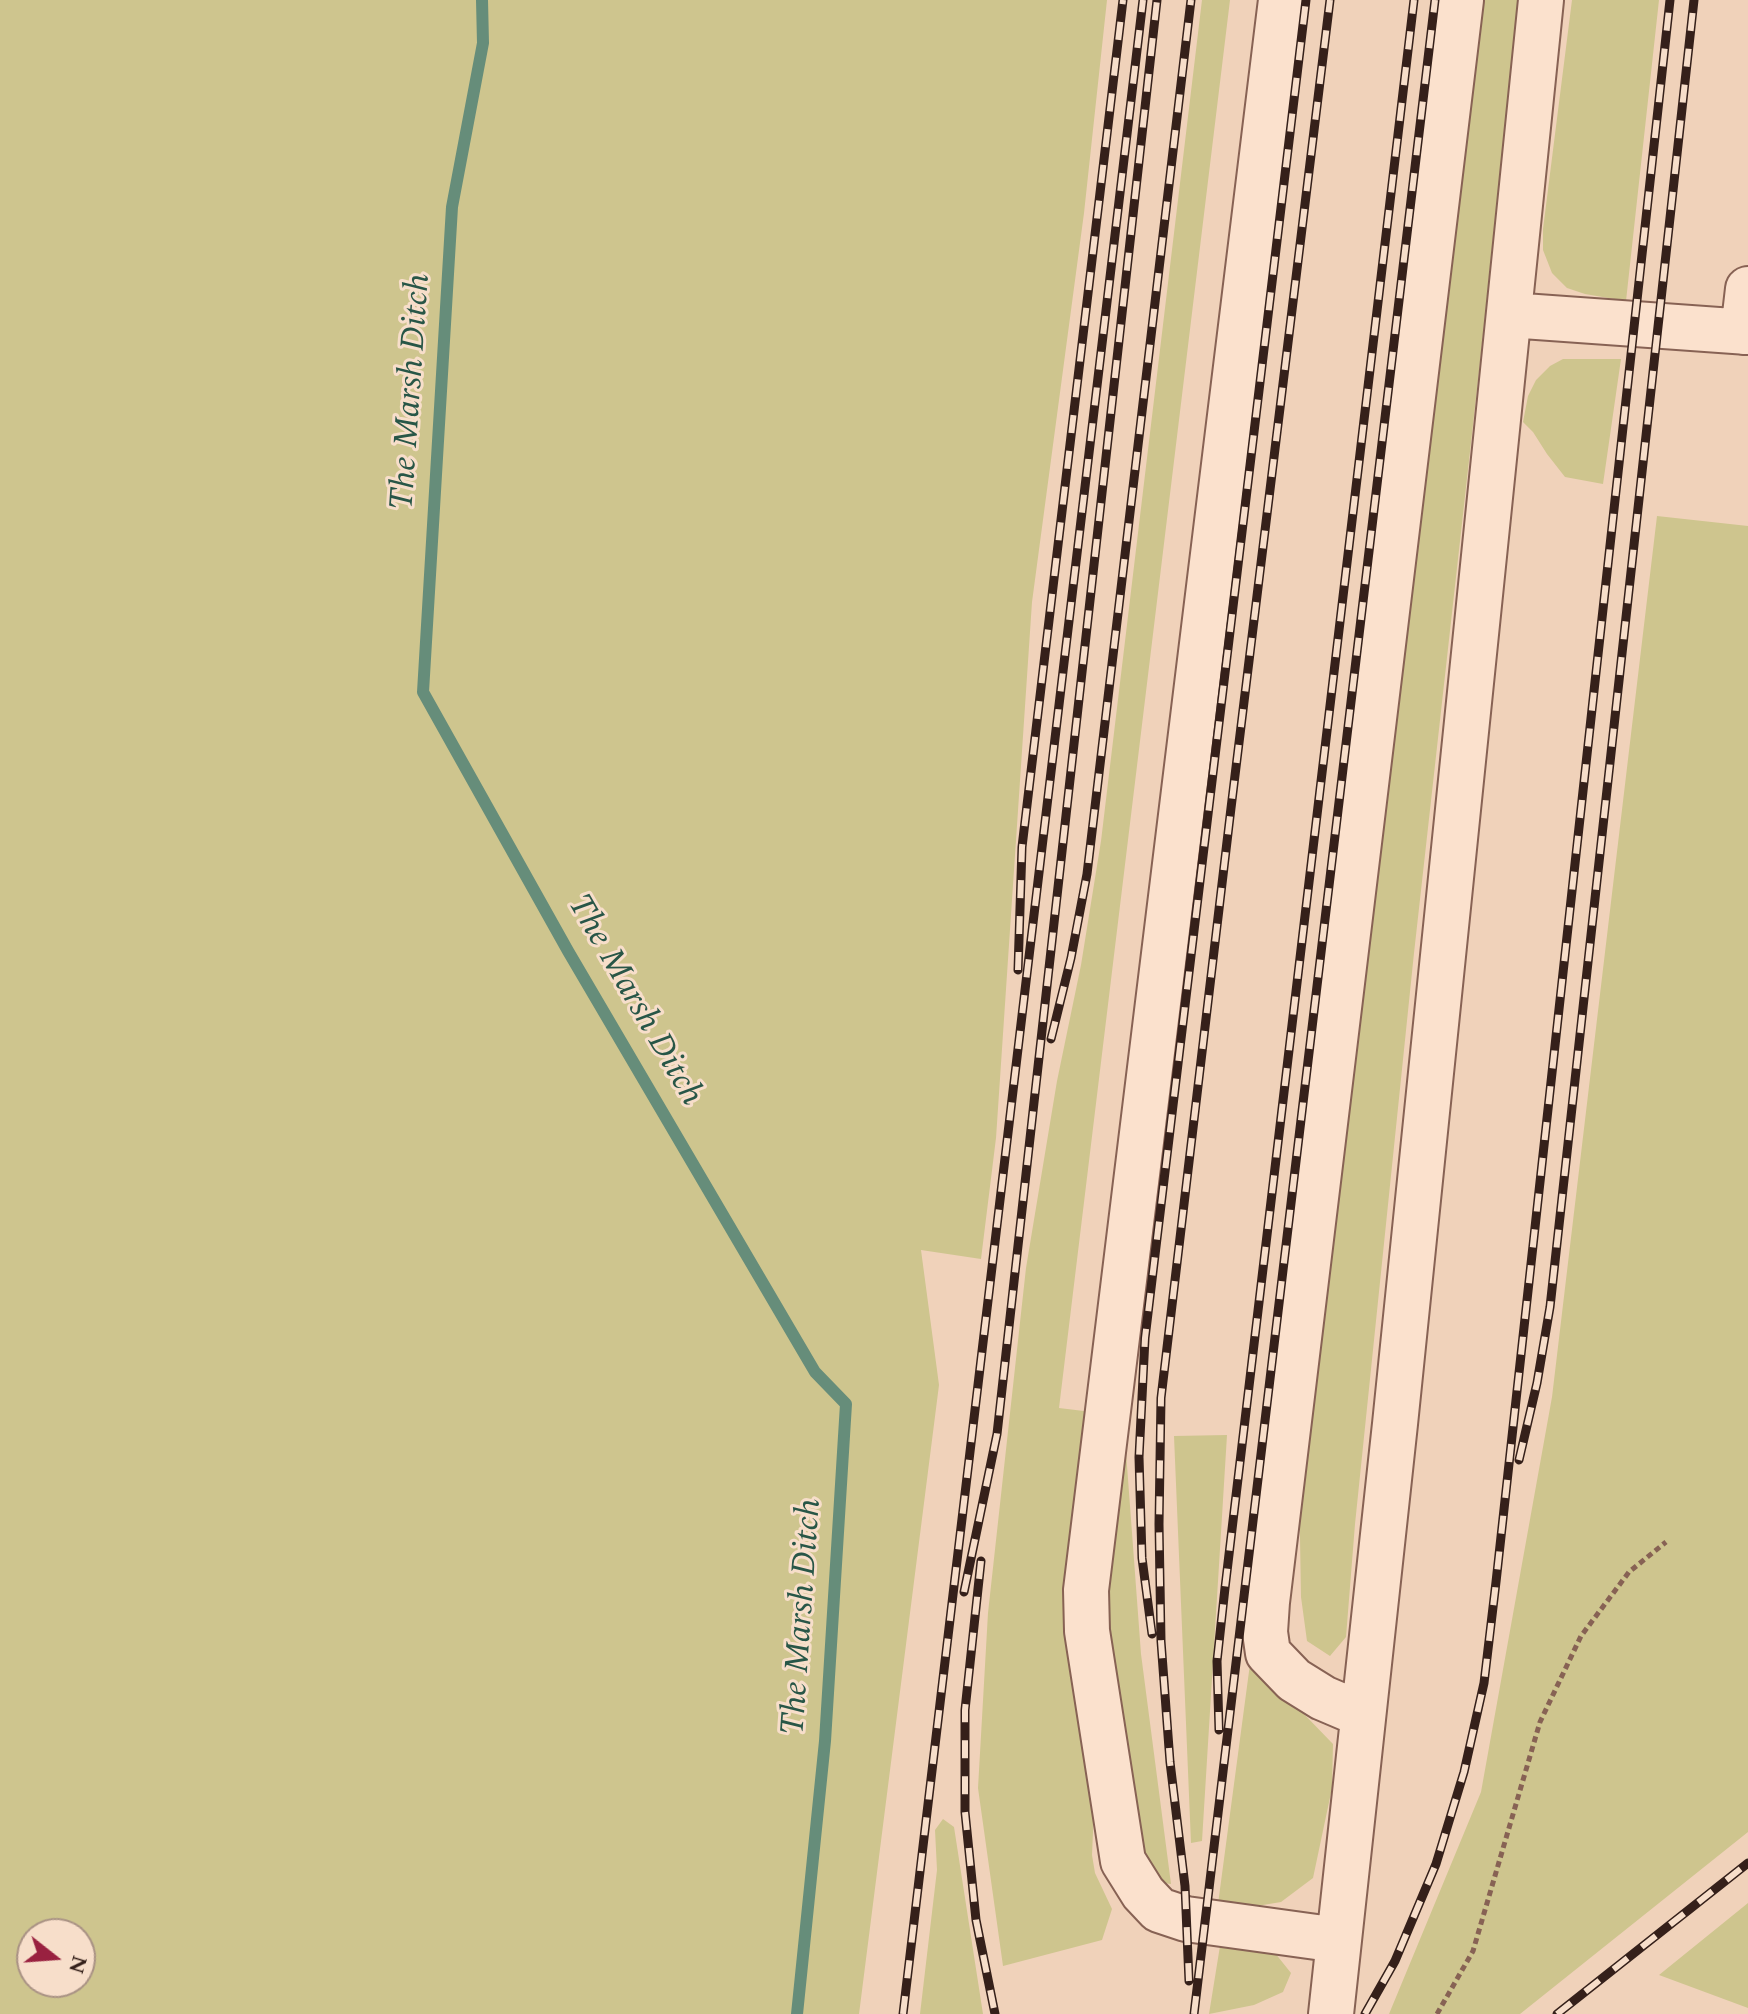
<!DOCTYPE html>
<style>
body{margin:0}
#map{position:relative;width:1748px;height:2014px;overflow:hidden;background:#f0d2ba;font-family:Spectral,serif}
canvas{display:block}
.north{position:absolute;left:16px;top:1918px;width:80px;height:80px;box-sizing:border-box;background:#f7deca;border:2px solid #a99284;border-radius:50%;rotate:107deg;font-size:22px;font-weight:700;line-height:32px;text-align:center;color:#35201a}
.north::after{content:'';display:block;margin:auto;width:28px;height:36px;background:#992140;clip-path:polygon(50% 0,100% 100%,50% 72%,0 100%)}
</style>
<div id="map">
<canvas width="1748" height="2014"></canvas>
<div class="north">N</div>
</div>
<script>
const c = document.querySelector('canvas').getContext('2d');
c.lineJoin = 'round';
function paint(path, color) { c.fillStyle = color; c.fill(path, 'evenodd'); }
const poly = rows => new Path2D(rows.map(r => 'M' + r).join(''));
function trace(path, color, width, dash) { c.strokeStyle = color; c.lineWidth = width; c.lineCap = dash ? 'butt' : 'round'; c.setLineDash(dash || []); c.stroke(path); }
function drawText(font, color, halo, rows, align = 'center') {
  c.font = font + ' Spectral,serif'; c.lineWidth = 6; c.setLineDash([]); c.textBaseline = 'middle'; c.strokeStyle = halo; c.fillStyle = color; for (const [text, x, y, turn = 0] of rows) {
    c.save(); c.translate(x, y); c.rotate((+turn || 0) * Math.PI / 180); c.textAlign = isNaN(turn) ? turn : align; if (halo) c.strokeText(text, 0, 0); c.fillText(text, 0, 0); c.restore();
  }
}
const green = poly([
 [0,0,1107,0,1084,213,1032,602,996,1138,981,1259,921,1250,939,1385,859,2014,0,2014],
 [32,1934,80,1934,80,1982,32,1982],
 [1202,0,1230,0,1059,1408,1092,1412,1094,1809,1092,1855,1095,1873,1112,1909,1102,1940,1003,1966,978,1788,988,1613,1026,1268,1057,1081,1081,965,1101,841],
 [1477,0,1518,0,1480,362,1414,953,1355,1524,1346,1637,1330,1656,1307,1641,1301,1597,1299,1478],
 [1572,0,1659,0,1626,301,1585,294,1567,288,1552,273,1543,250,1543,229],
 [1563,359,1621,359,1603,484,1565,477,1547,454,1533,432,1523,422,1528,396,1536,380,1550,366],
 [1657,516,1748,526,1748,1832,1520,2014,1389,2014,1481,1792,1552,1397],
 [1227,1435,1202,1841,1191,1843,1174,1436],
 [1115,1450,1126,1452,1141,1654,1171,1884,1156,1882,1135,1833,1103,1587],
 [1250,1664,1302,1712,1333,1744,1332,1788,1313,1878,1281,1902,1233,1910,1218,1904],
 [943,1819,954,1827,983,2014,920,2014,937,1870,935,1830],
 [1748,1903,1748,2008,1659,1975],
 [1220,1946,1275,1953,1291,1973,1283,1992,1254,2005,1209,2014]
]);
const stream = poly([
 [482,0,483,43,452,207,423,692,568,951,815,1372,846,1404,825,1741,797,2014]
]);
const path = poly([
 [1437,2014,1473,1951,1540,1722,1581,1636,1629,1572,1666,1542]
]);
const minor = poly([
 [1281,0,1086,1590,1087,1631,1123,1861,1143,1893,1159,1910,1186,1919,1338,1940],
 [1509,315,1748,332],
 [1743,332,1748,289],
 [1363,1715,1323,1698,1294,1680,1268,1653,1265,1632,1267,1602,1461,0],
 [1331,2014,1395,1424,1541,0]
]);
const rail = poly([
 [1018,970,1022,847,1123,0],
 [1051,1039,1071,958,1087,874,1191,0],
 [1519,1460,1537,1383,1550,1307,1694,0],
 [981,1561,965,1710,965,1812,976,1920,995,2014],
 [964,1592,997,1434,1157,0],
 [1152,1634,1142,1558,1139,1457,1145,1338,1306,0],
 [1219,1730,1217,1661,1225,1588,1414,0],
 [1189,1981,1185,1886,1170,1762,1161,1641,1159,1524,1161,1398,1231,808,1330,0],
 [903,2014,1143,0],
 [1194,2014,1435,0],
 [1365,2014,1395,1961,1436,1864,1464,1772,1484,1683,1496,1582,1670,0],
 [1557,2014,1748,1863]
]);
const waterNames = [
 ["The Marsh Ditch",413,392,-86],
 ["The Marsh Ditch",633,1001,60],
 ["The Marsh Ditch",804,1617,-86]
];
paint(green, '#cec58e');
trace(stream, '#668d7a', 12);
trace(minor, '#876254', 48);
trace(path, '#876254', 5, [6, 4]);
trace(minor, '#fbe1cd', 44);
trace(rail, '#35201a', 9);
trace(rail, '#f7deca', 6, [18]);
drawText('italic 34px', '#285647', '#f7deca', waterNames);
</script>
